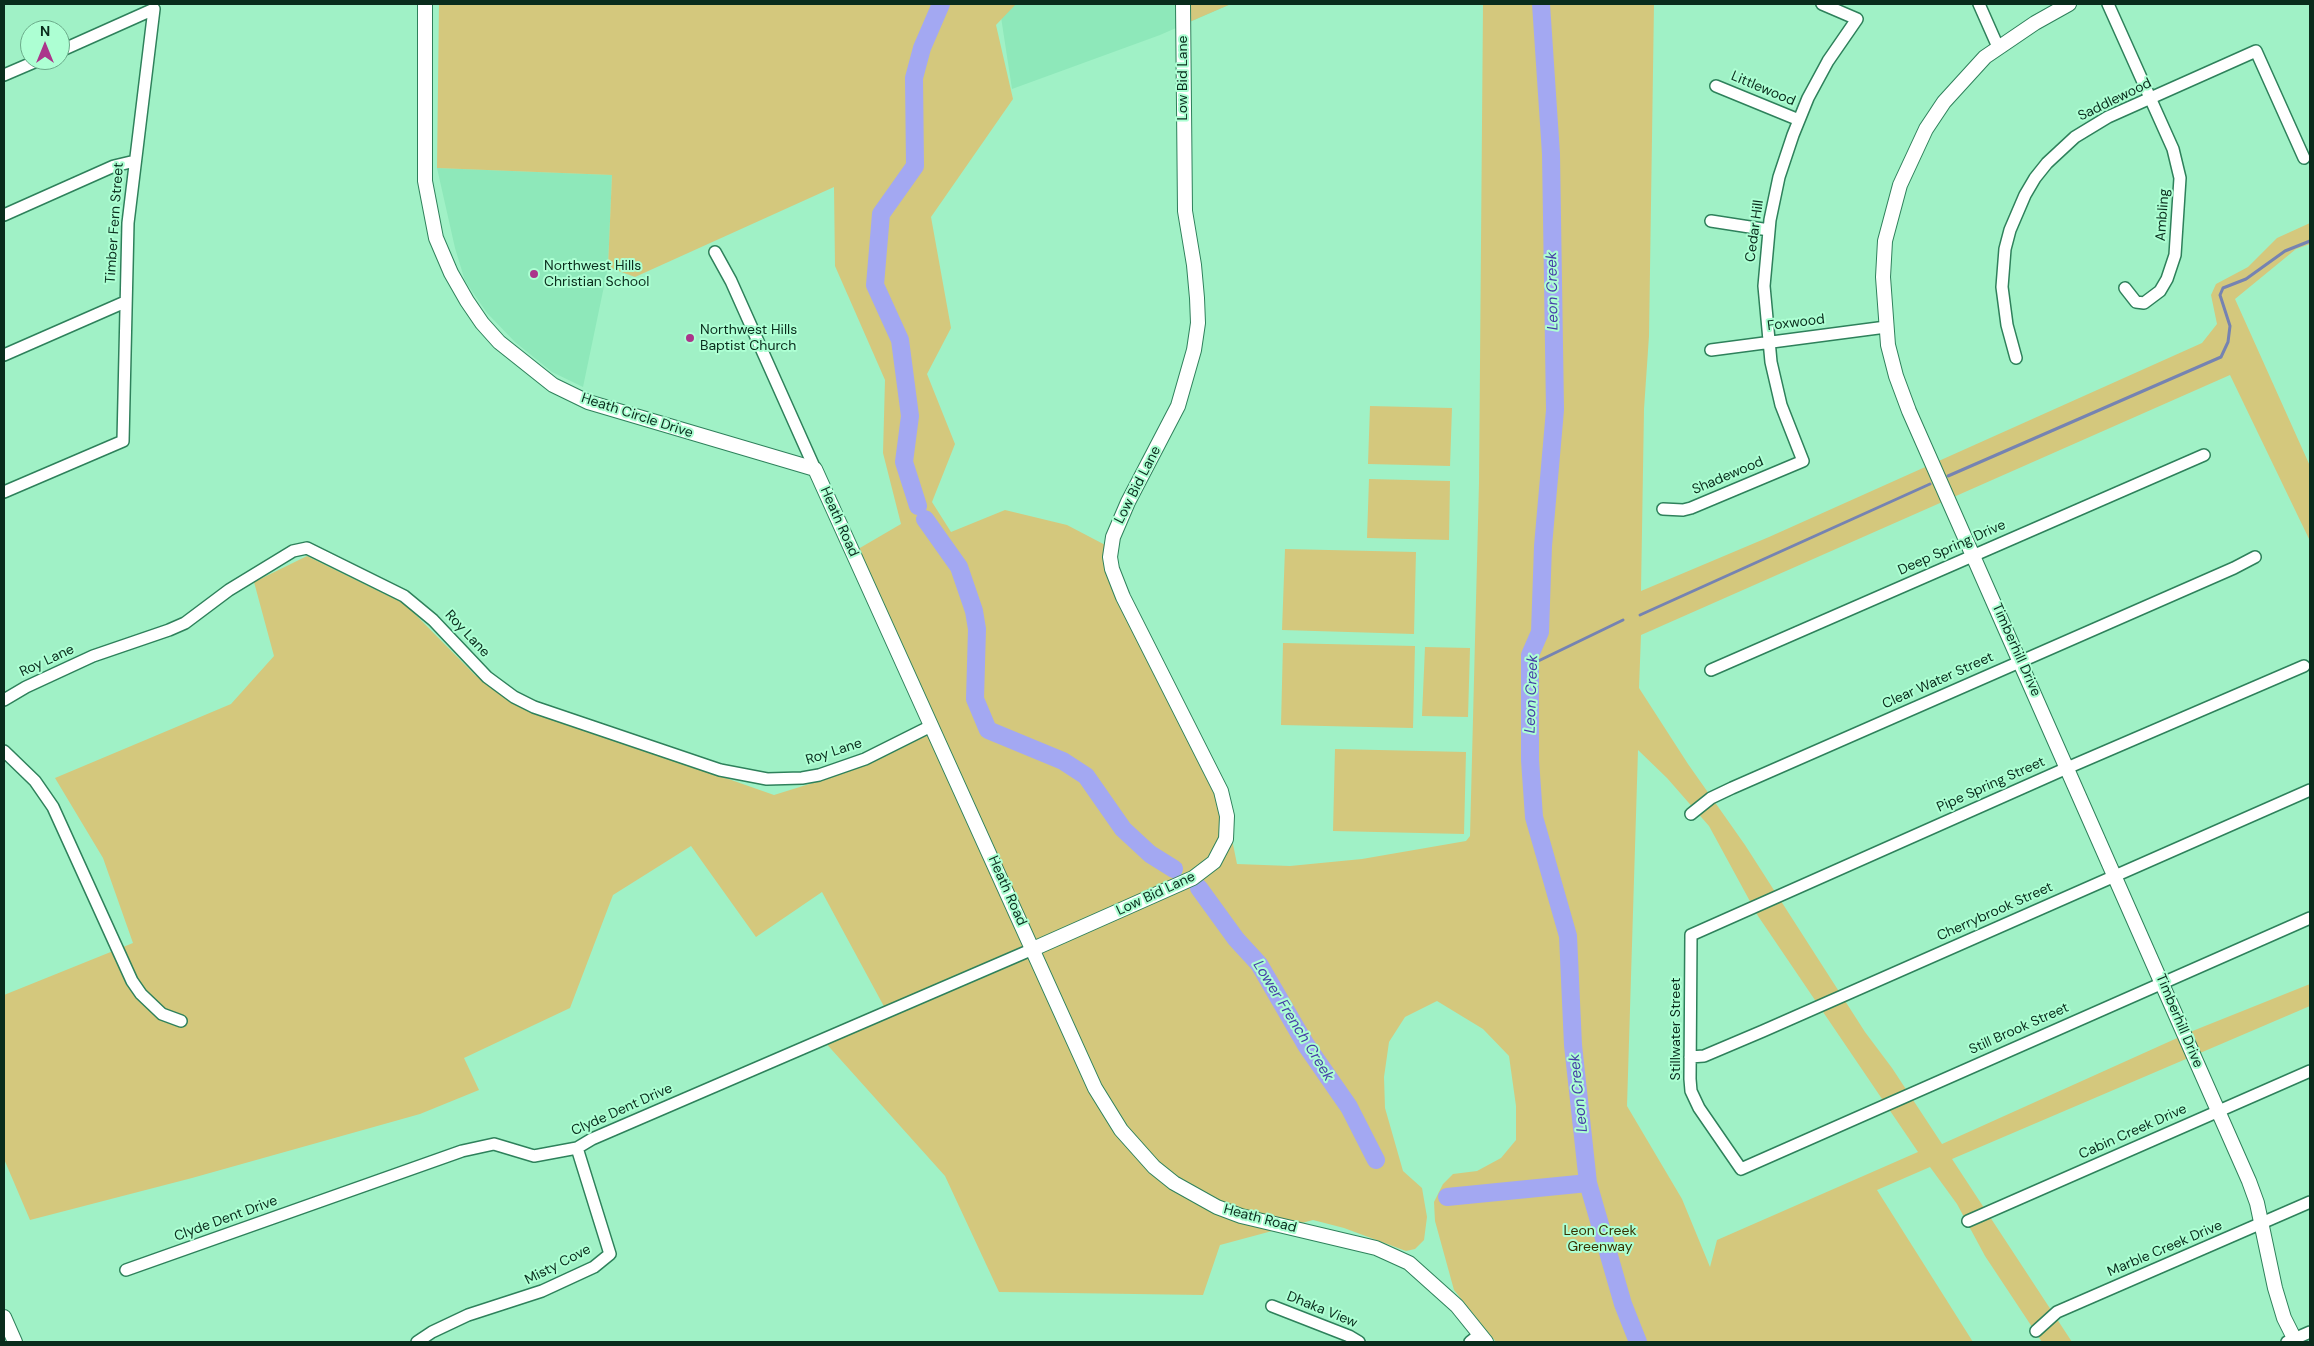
<!DOCTYPE html>
<style>
body{margin:0}
#map{position:relative;width:2314px;height:1346px;overflow:hidden;background:#a0f1c6;font-family:"DM Sans",sans-serif}
canvas{display:block}
.frame{position:absolute;inset:0;border:5px solid #092c1c;pointer-events:none}
.north{position:absolute;left:20px;top:20px;width:50px;height:50px;box-sizing:border-box;background:#adffd3;border:1px solid #6bab8a;border-radius:50%;rotate:0deg;font-size:14px;font-weight:700;line-height:20px;text-align:center;color:#092c1c}
.north::after{content:'';display:block;margin:auto;width:18px;height:22px;background:#ab358b;clip-path:polygon(50% 0,100% 100%,50% 72%,0 100%)}
</style>
<div id="map">
<canvas width="2314" height="1346"></canvas>
<div class="frame"></div>
<div class="north">N</div>
</div>
<script>
const c = document.querySelector('canvas').getContext('2d');
c.lineJoin = 'round';
function paint(path, color) { c.fillStyle = color; c.fill(path, 'evenodd'); }
const poly = rows => new Path2D(rows.map(r => 'M' + r).join(''));
function trace(path, color, width, dash) { c.strokeStyle = color; c.lineWidth = width; c.lineCap = dash ? 'butt' : 'round'; c.setLineDash(dash || []); c.stroke(path); }
function drawText(font, color, halo, rows, align = 'center') {
  c.font = font + ' "DM Sans",sans-serif'; c.lineWidth = 4; c.setLineDash([]); c.textBaseline = 'middle'; c.strokeStyle = halo; c.fillStyle = color; for (const [text, x, y, turn = 0] of rows) {
    c.save(); c.translate(x, y); c.rotate((+turn || 0) * Math.PI / 180); c.textAlign = isNaN(turn) ? turn : align; if (halo) c.strokeText(text, 0, 0); c.fillText(text, 0, 0); c.restore();
  }
}
const built = poly([
 [999,4,1231,4,1160,35,1012,89],
 [437,168,612,175,608,267,583,387,552,372,515,342,487,313,465,281,455,248]
]);
const green = poly([
 [439,4,1016,4,996,25,1013,99,931,217,951,328,927,374,955,444,932,502,951,532,1005,510,1067,525,1111,548,1110,557,1225,805,1237,864,1290,866,1362,859,1466,841,1470,836,1479,483,1483,4,1654,4,1649,336,1644,409,1641,591,1769,537,2202,343,2217,324,2211,295,2216,284,2248,267,2277,238,2310,223,2310,244,2296,249,2235,299,2310,466,2310,541,2230,375,1641,635,1639,688,1688,764,1745,845,1865,1032,1892,1068,1942,1144,2195,1030,2310,984,2310,1006,1952,1159,2072,1342,2042,1342,1985,1256,1957,1204,1930,1167,1877,1190,1973,1342,1496,1342,1454,1290,1435,1221,1434,1202,1443,1184,1453,1174,1477,1171,1501,1158,1516,1140,1516,1106,1509,1056,1483,1029,1437,1001,1405,1017,1389,1042,1384,1077,1385,1108,1403,1171,1422,1188,1427,1217,1424,1240,1415,1249,1406,1251,1344,1228,1313,1220,1220,1245,1203,1295,999,1292,945,1176,823,1040,887,1012,822,892,756,937,691,846,613,895,570,1008,464,1058,479,1090,420,1114,192,1178,30,1220,4,1159,4,995,133,943,103,858,55,778,231,704,274,656,254,582,307,556,405,604,475,675,512,703,774,795,819,781,931,726,853,552,901,524,883,453,885,380,835,266,834,187,635,277,608,267,612,175,437,168],
 [1638,750,1667,778,1709,826,1758,916,1918,1152,1717,1240,1710,1267,1682,1199,1627,1106],
 [1187,4,1231,4,1187,23],
 [1370,406,1452,408,1450,466,1368,464],
 [1369,479,1450,481,1449,540,1367,538],
 [1285,549,1416,552,1414,634,1282,630],
 [1283,643,1415,646,1413,728,1281,725],
 [1425,647,1470,648,1468,717,1422,716],
 [1335,749,1466,752,1464,834,1333,831]
]);
const stream = poly([
 [1948,476,2221,357,2228,342,2230,326,2220,295,2223,288,2246,279,2285,251,2310,241],
 [1640,615,1930,484],
 [1530,665,1623,620]
]);
const river = poly([
 [1541,4,1551,154,1555,410,1543,546,1540,632,1530,655,1530,760,1534,817,1568,936,1573,1045,1588,1183,1623,1304,1638,1342],
 [918,506,904,462,910,416,900,340,875,285,881,214,915,166,914,78,922,48,941,4],
 [925,519,959,567,974,611,977,629,975,699,988,730,1063,761,1086,776,1123,829,1150,854,1174,869],
 [1199,888,1236,939,1259,964,1306,1045,1349,1107,1376,1160],
 [1447,1197,1588,1183]
]);
const minor = poly([
 [1979,4,1998,47],
 [2108,4,2173,149,2180,178,2175,255,2167,279,2160,291,2144,303,2136,302,2125,288],
 [60,51,154,9],
 [4,75,39,60],
 [1716,86,1799,120],
 [4,215,114,166,135,161],
 [1711,221,1769,230],
 [715,252,731,281,815,469],
 [1711,350,1886,327],
 [4,355,125,302],
 [2016,358,2007,325,2002,287,2005,249,2010,230,2025,195,2035,178,2047,163,2075,137,2108,117,2256,51,2304,158],
 [4,492,123,441,128,223,154,9],
 [1663,509,1683,510,1691,508,1803,461,1781,405,1771,362,1764,286,1770,220,1779,177,1793,135,1808,98,1828,61,1857,19,1822,4],
 [2304,666,2067,768,1691,935,1690,1079,1691,1091,1699,1108,1741,1169,2310,918],
 [1711,670,2204,455],
 [4,700,26,687,93,656,169,630,185,623,229,590,293,551,307,548,404,596,433,620,487,677,514,697,534,707,720,770,767,779,802,778,819,775,865,759,931,726],
 [4,751,35,781,53,807,132,981,141,994,162,1014,181,1021],
 [1691,814,1711,798,1732,788,2234,568,2255,557],
 [1690,1057,1704,1056,1763,1031,2310,790],
 [1968,1221,2310,1071],
 [126,1270,462,1151,494,1144,534,1156,577,1148,592,1139,1033,949],
 [1272,1306,1349,1336,1359,1342],
 [2036,1331,2057,1312,2310,1202],
 [417,1342,432,1332,468,1315,542,1291,594,1267,610,1254,577,1148],
 [1470,1342,1480,1334],
 [2287,1342,2310,1332]
]);
const tertiary = poly([
 [425,4,425,181,436,238,451,273,467,301,482,323,499,342,553,385,588,402,815,469,1095,1088,1121,1130,1154,1167,1174,1183,1217,1207,1241,1216,1376,1248,1409,1263,1457,1306,1486,1342],
 [2069,4,2035,23,1985,57,1944,102,1926,129,1900,185,1885,241,1883,277,1888,345,1896,376,1909,411,2249,1181,2257,1203,2275,1288,2284,1318,2296,1342],
 [1033,949,1193,878,1214,862,1226,839,1227,816,1221,791,1123,597,1112,569,1110,557,1113,537,1128,502,1178,406,1194,350,1198,323,1197,298,1194,265,1185,211,1183,4],
 [4,1317,15,1342]
]);
const markers = [
 [534,274,5,"#ab358b"],
 [690,338,5,"#ab358b"]
];
const streetNames = [
 ["Low Bid Lane",1183,78,-90],
 ["Littlewood",1763,89,23],
 ["Saddlewood",2115,100,-26],
 ["Ambling",2163,215,-86],
 ["Timber Fern Street",115,223,-86],
 ["Cedar Hill",1755,231,-82],
 ["Foxwood",1796,323,-7],
 ["Heath Circle Drive",637,416,18],
 ["Shadewood",1728,476,-23],
 ["Low Bid Lane",1138,485,-63],
 ["Heath Road",839,522,66],
 ["Deep Spring Drive",1952,548,-24],
 ["Roy Lane",467,634,47],
 ["Timberhill Drive",2016,650,66],
 ["Roy Lane",47,661,-25],
 ["Clear Water Street",1938,681,-24],
 ["Roy Lane",834,752,-18],
 ["Pipe Spring Street",1991,785,-24],
 ["Heath Road",1007,891,66],
 ["Low Bid Lane",1156,894,-25],
 ["Cherrybrook Street",1995,912,-24],
 ["Timberhill Drive",2179,1021,67],
 ["Stillwater Street",1676,1029,-90],
 ["Still Brook Street",2019,1029,-24],
 ["Clyde Dent Drive",622,1110,-24],
 ["Cabin Creek Drive",2133,1132,-24],
 ["Clyde Dent Drive",226,1219,-20],
 ["Heath Road",1260,1219,15],
 ["Marble Creek Drive",2165,1249,-23],
 ["Misty Cove",558,1265,-27],
 ["Dhaka View",1322,1310,22]
];
const poiNames = [
 ["Northwest Hills",544,266],
 ["Christian School",544,282],
 ["Northwest Hills",700,330],
 ["Baptist Church",700,346]
];
const parkNames = [
 ["Leon Creek",1600,1231],
 ["Greenway",1600,1247]
];
const waterNames = [
 ["Leon Creek",1553,291,-91],
 ["Leon Creek",1532,694,-88],
 ["Lower French Creek",1293,1021,58],
 ["Leon Creek",1579,1093,-96]
];
paint(built, '#8ee8ba');
paint(green, '#d4c87d');
trace(stream, '#7583b2', 3);
trace(river, '#a3a8f2', 18);
trace(minor, '#2e815b', 14);
trace(tertiary, '#2e815b', 16);
trace(minor, '#fff', 11);
trace(tertiary, '#fff', 14);
for (const [x, y, r, color] of markers) { const dot = new Path2D(); dot.arc(x, y, r, 0, 2 * Math.PI); c.fillStyle = color; c.fill(dot); trace(dot, '#adffd3', 2); }
drawText('14px', '#092c1c', '#adffd3', streetNames);
drawText('14px', '#092c1c', '#adffd3', poiNames, 'left');
drawText('14px', '#383100', '#adffd3', parkNames);
drawText('italic 15px', '#463ea7', '#adffd3', waterNames);
</script>
